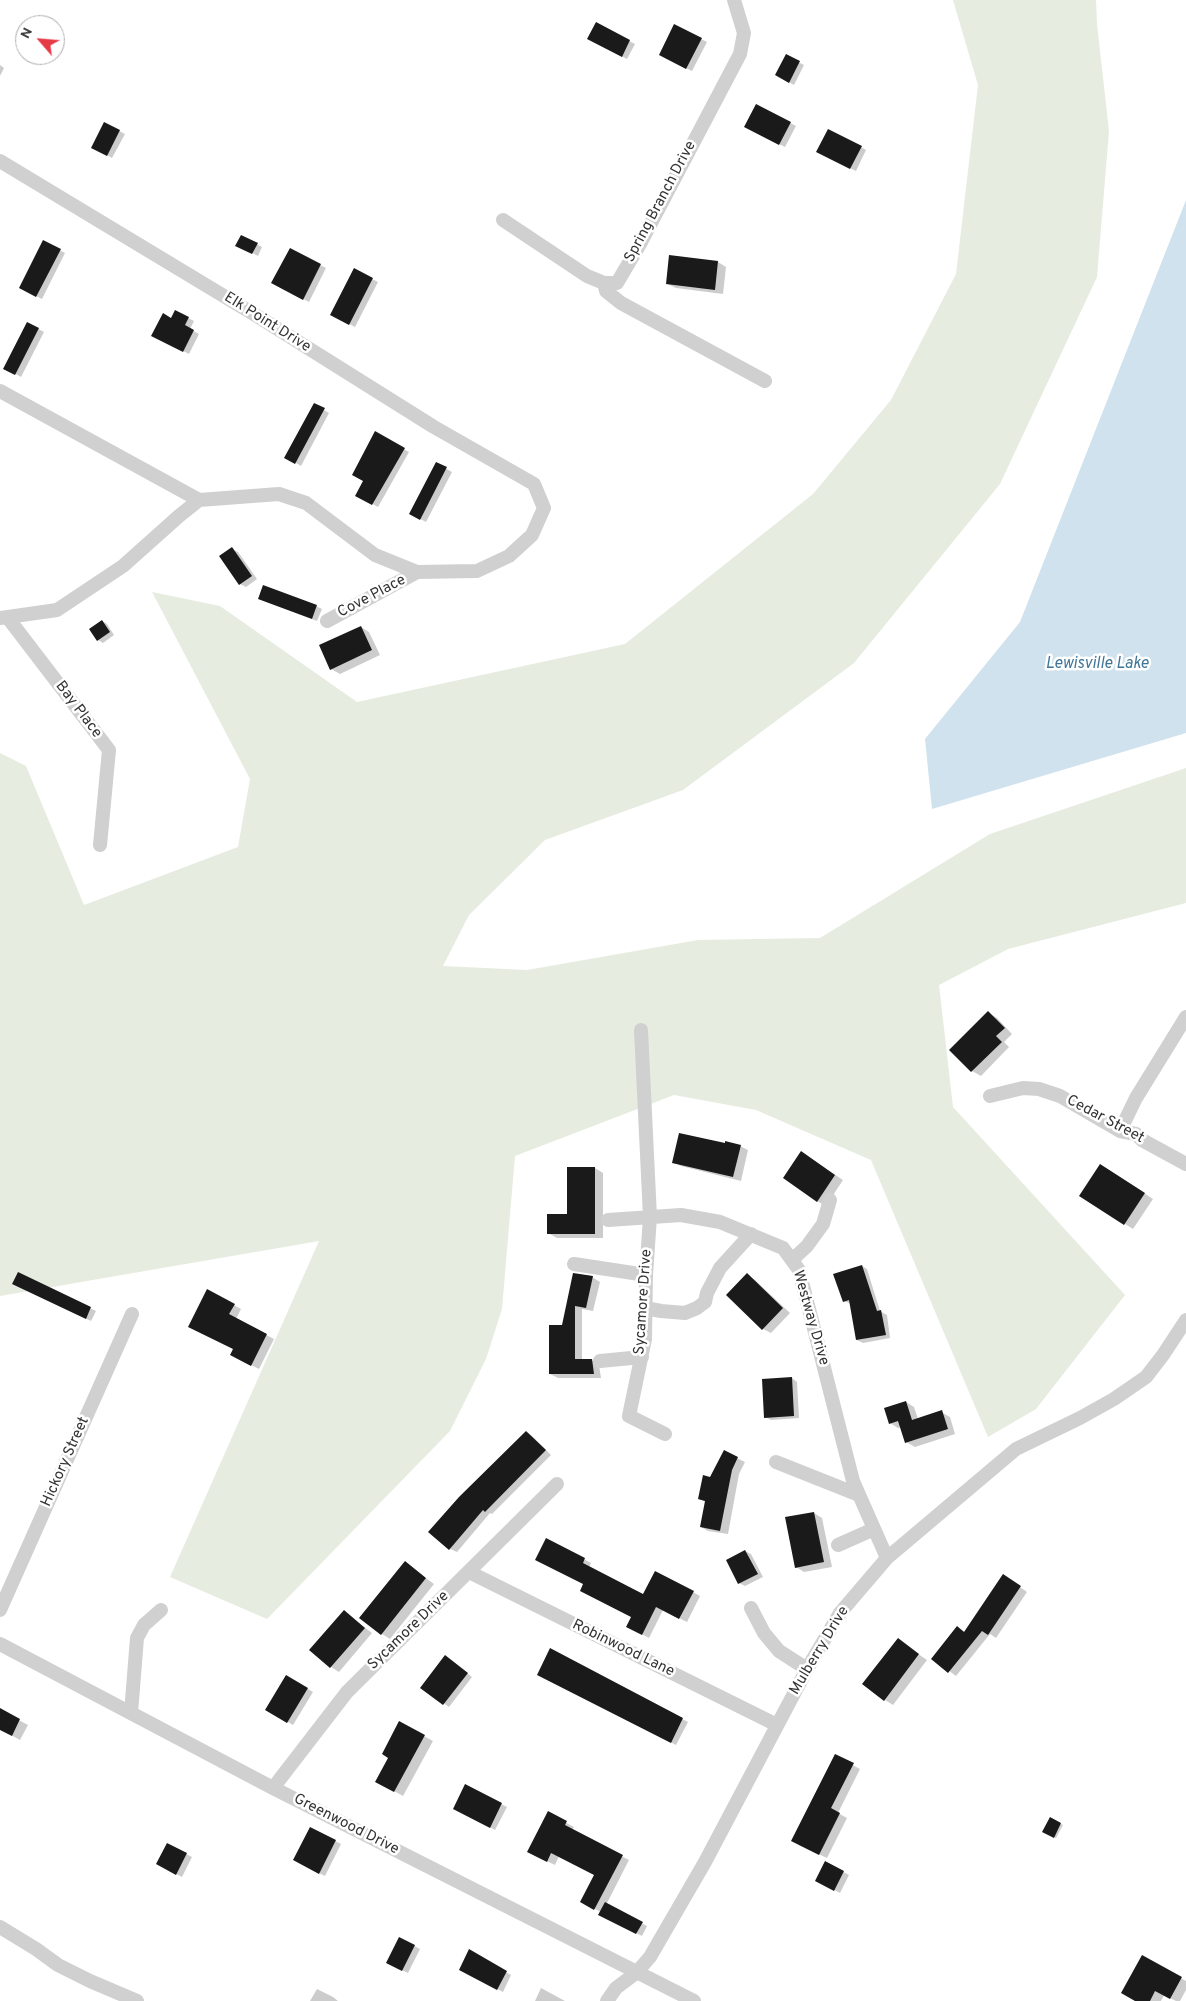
<!DOCTYPE html>
<style>
body{margin:0}
#map{position:relative;width:1186px;height:2001px;overflow:hidden;background:#fff;font-family:Overpass,sans-serif}
canvas{display:block}
.north{position:absolute;left:15px;top:15px;width:50px;height:50px;box-sizing:border-box;background:#fff;border:1px solid #adadad;border-radius:50%;rotate:297deg;font-size:14px;font-weight:700;line-height:20px;text-align:center;color:#333}
.north::after{content:'';display:block;margin:auto;width:18px;height:22px;background:#e63946;clip-path:polygon(50% 0,100% 100%,50% 72%,0 100%)}
</style>
<div id="map">
<canvas width="1186" height="2001"></canvas>
<div class="north">N</div>
</div>
<script>
const c = document.querySelector('canvas').getContext('2d');
c.lineJoin = 'round';
function paint(path, color) { c.fillStyle = color; c.fill(path, 'evenodd'); }
const poly = rows => new Path2D(rows.map(r => 'M' + r).join(''));
function trace(path, color, width, dash) { c.strokeStyle = color; c.lineWidth = width; c.lineCap = dash ? 'butt' : 'round'; c.setLineDash(dash || []); c.stroke(path); }
function drawText(font, color, halo, rows, align = 'center') {
  c.font = font + ' Overpass,sans-serif'; c.lineWidth = 5; c.setLineDash([]); c.textBaseline = 'middle'; c.strokeStyle = halo; c.fillStyle = color; for (const [text, x, y, turn = 0] of rows) {
    c.save(); c.translate(x, y); c.rotate((+turn || 0) * Math.PI / 180); c.textAlign = isNaN(turn) ? turn : align; if (halo) c.strokeText(text, 0, 0); c.fillText(text, 0, 0); c.restore();
  }
}
const green = poly([
 [953,0,1096,0,1097,24,1109,131,1097,277,1000,484,854,663,683,790,545,840,469,915,443,966,527,970,698,940,820,938,990,834,1186,768,1186,903,1008,949,939,985,953,1107,1125,1295,1036,1409,988,1437,871,1160,756,1110,674,1095,515,1156,502,1309,486,1359,450,1431,267,1619,170,1577,319,1241,0,1296,0,753,26,766,84,905,238,847,250,779,152,592,220,606,357,702,625,644,813,494,891,400,956,274,978,85]
]);
const water = poly([
 [1186,200,1186,733,932,809,925,739,1020,622]
]);
const shadow = poly([
 [597,24,635,44,627,59,594,42],
 [675,26,707,42,692,71,665,58],
 [786,56,804,65,794,85,776,75],
 [0,65,4,68,0,76],
 [757,105,796,126,785,147,751,130],
 [104,123,125,134,112,158,92,147],
 [861,147,866,150,856,171,823,155],
 [242,236,262,247,258,256,237,245],
 [44,242,65,253,42,299,20,288],
 [290,250,326,268,309,302,273,283],
 [718,262,726,267,723,294,676,288,667,284],
 [355,270,378,282,355,327,332,315],
 [176,312,194,321,190,329,199,334,189,354,158,338],
 [28,323,44,332,21,377,5,368],
 [314,404,329,413,301,466,286,457],
 [375,433,409,452,378,507,357,495,364,481],
 [436,463,452,472,426,522,411,514],
 [232,549,238,552,257,579,246,587,240,584],
 [265,601,316,606,322,609,317,621],
 [102,621,107,624,114,635,103,643,98,640],
 [361,627,369,632,380,655,340,674,331,669],
 [988,1013,997,1018,1012,1034,1004,1042,1009,1047,981,1076,972,1071,951,1050],
 [740,1146,748,1150,741,1181,681,1166,673,1162],
 [810,1158,843,1180,826,1206,817,1201],
 [595,1168,603,1173,603,1238,557,1238,548,1233,568,1215],
 [1109,1170,1153,1199,1133,1229,1081,1196],
 [862,1266,867,1269,880,1311,887,1315,890,1338,863,1343,857,1340,851,1304,844,1301],
 [19,1274,96,1311,91,1321,18,1286],
 [747,1275,755,1280,790,1313,771,1333,763,1329],
 [592,1277,600,1282,593,1311,582,1309,582,1360,591,1360,599,1365,601,1378,558,1378,550,1374,563,1326],
 [234,1305,241,1309,236,1319,274,1339,259,1369,239,1359,234,1349,197,1330],
 [792,1378,797,1382,799,1418,771,1420,765,1417],
 [906,1402,914,1407,918,1419,941,1412,950,1417,955,1434,915,1447,906,1442,902,1427,898,1428,890,1423],
 [526,1432,532,1436,551,1455,492,1514,490,1513,457,1552,450,1549],
 [724,1452,745,1462,739,1474,728,1534,708,1531,701,1527,706,1502,699,1499],
 [814,1513,822,1518,832,1567,804,1572,796,1567],
 [546,1539,591,1563,589,1568,644,1595,693,1592,700,1596,687,1622,663,1610,649,1638,634,1630,633,1617,584,1584],
 [745,1551,751,1554,763,1577,745,1586,739,1583],
 [405,1563,434,1584,390,1639,382,1634],
 [1010,1580,1027,1592,996,1638,990,1634,956,1676,933,1659,958,1628,965,1632],
 [344,1612,372,1633,339,1672,331,1667],
 [898,1640,927,1660,893,1705,885,1700],
 [551,1650,688,1722,676,1745,544,1677],
 [450,1660,472,1677,449,1707,422,1688],
 [286,1676,313,1692,293,1725,266,1709],
 [0,1710,28,1725,20,1740,0,1729],
 [424,1736,433,1741,403,1796,385,1786],
 [836,1756,860,1769,838,1813,847,1818,827,1858,799,1845],
 [466,1786,507,1807,495,1830,459,1811],
 [548,1813,574,1827,572,1830,629,1860,606,1905,647,1926,642,1936,605,1917,601,1912,589,1906,596,1875,559,1856,555,1865,536,1856],
 [1050,1819,1063,1825,1056,1838,1044,1831],
 [310,1828,341,1844,325,1876,299,1863],
 [167,1844,192,1857,182,1877,157,1864],
 [825,1862,849,1875,840,1893,816,1880],
 [400,1938,420,1949,408,1973,387,1963],
 [470,1951,511,1975,503,1992,466,1973],
 [1142,1957,1186,1981,1186,1990,1180,2001,1176,2001,1164,1995,1161,2001,1138,2001],
 [541,1988,565,2001,535,2001],
 [317,1989,333,1997,338,2001,310,2001]
]);
const building = poly([
 [596,22,630,40,622,57,587,39],
 [674,24,702,38,686,69,659,55],
 [786,54,800,61,789,83,775,75],
 [756,104,791,122,779,145,744,127],
 [104,122,120,130,107,156,91,148],
 [828,129,862,146,850,169,816,152],
 [241,235,258,243,252,254,235,246],
 [43,240,61,249,36,297,19,288],
 [290,248,321,264,303,300,271,283],
 [669,255,718,261,715,290,666,284],
 [354,268,373,278,349,325,330,315],
 [175,310,189,317,185,325,194,330,183,352,151,336,163,313,171,318],
 [27,322,39,328,15,375,3,369],
 [314,403,325,408,295,464,284,458],
 [375,431,405,448,372,505,355,496,363,481,352,475],
 [436,462,447,467,420,520,409,514],
 [232,547,252,576,239,585,219,556],
 [263,585,317,605,312,619,258,599],
 [102,620,110,632,97,641,89,629],
 [361,626,372,650,330,670,319,645],
 [988,1011,1005,1028,996,1036,1002,1042,971,1072,949,1050],
 [679,1133,725,1143,725,1141,741,1145,733,1177,672,1163],
 [801,1151,835,1175,817,1202,783,1178],
 [1100,1164,1145,1193,1124,1225,1079,1196],
 [567,1167,595,1167,595,1234,547,1234,547,1214,567,1214],
 [862,1265,877,1311,881,1310,886,1335,856,1340,849,1300,843,1302,833,1274],
 [18,1272,91,1307,86,1319,12,1284],
 [573,1273,593,1276,586,1308,575,1306,575,1359,592,1359,594,1374,549,1374,549,1325,562,1325],
 [747,1273,783,1308,762,1330,726,1295],
 [207,1289,235,1304,229,1314,267,1334,251,1366,230,1355,233,1349,188,1327],
 [792,1377,794,1416,764,1418,762,1379],
 [906,1401,912,1420,942,1410,948,1429,905,1443,898,1421,889,1424,884,1408],
 [526,1431,546,1450,485,1512,483,1510,449,1550,428,1532,459,1497],
 [724,1450,738,1457,732,1470,720,1531,700,1527,705,1501,698,1499,703,1475,710,1477],
 [814,1512,824,1562,795,1568,785,1517],
 [546,1538,585,1558,583,1563,643,1594,655,1571,694,1591,679,1619,656,1607,642,1635,626,1627,631,1617,580,1591,583,1584,535,1560],
 [745,1550,758,1574,738,1584,726,1560],
 [405,1561,426,1578,381,1635,359,1618],
 [1003,1574,1021,1586,988,1635,982,1631,948,1673,931,1659,957,1626,964,1632],
 [344,1610,365,1628,330,1668,309,1650],
 [898,1638,919,1654,884,1701,862,1684],
 [550,1648,683,1718,671,1743,537,1675],
 [445,1655,468,1673,443,1705,420,1688],
 [286,1675,308,1688,287,1723,265,1710],
 [0,1708,20,1719,12,1736,0,1730],
 [399,1721,425,1735,394,1792,375,1782,388,1758,382,1754],
 [835,1754,854,1763,831,1808,840,1813,819,1855,791,1841],
 [465,1784,502,1803,490,1828,453,1809],
 [548,1811,567,1821,565,1825,623,1855,594,1910,580,1902,594,1875,551,1853,547,1862,527,1852],
 [1050,1817,1061,1823,1054,1838,1042,1832],
 [310,1827,336,1840,319,1874,293,1860],
 [167,1843,187,1853,176,1875,156,1864],
 [825,1861,844,1871,834,1891,815,1881],
 [605,1902,643,1922,636,1934,598,1915],
 [399,1937,415,1945,402,1971,386,1963],
 [469,1949,507,1971,497,1990,459,1970],
 [1142,1955,1182,1977,1170,1999,1155,1991,1150,2001,1135,2001,1121,1993]
]);
const minor = poly([
 [0,161,257,316,434,427,534,484,544,508,532,535,509,556,477,571,417,572,375,555,306,503,279,494,199,500,179,516,123,566,57,610,0,618],
 [503,220,587,276,604,283,617,283,640,244,740,54,744,33,734,0],
 [604,283,606,291,621,303,765,381],
 [0,391,199,500],
 [8,618,109,750,100,845],
 [327,621,417,572],
 [641,1030,650,1217,646,1275,645,1339,629,1416,665,1434],
 [990,1096,1023,1088,1039,1089,1060,1096,1120,1131,1136,1134,1142,1140,1186,1164],
 [1120,1131,1136,1098,1186,1017],
 [608,1220,681,1215,720,1222,783,1248,799,1270,853,1481,887,1558],
 [792,1260,807,1246,823,1224,830,1200],
 [574,1264,646,1275],
 [645,1308,661,1311,685,1313,697,1308,705,1302,707,1293,720,1268,751,1234],
 [600,1361,642,1357],
 [776,1462,859,1495],
 [838,1545,874,1529],
 [469,1572,777,1725],
 [751,1608,764,1633,779,1651,807,1669],
 [0,1610,132,1314],
 [0,1644,273,1788,694,2001],
 [131,1713,137,1638,144,1625,161,1610],
 [273,1788,347,1692,557,1484],
 [0,1927,36,1949,58,1965,90,1981,137,2001],
 [607,2001,616,1988,636,1973,650,1957,705,1862,807,1669,840,1613,887,1558,1016,1449,1080,1418,1114,1399,1146,1377,1163,1355,1186,1320]
]);
const streetNames = [
 ["Spring Branch Drive",661,202,-62],
 ["Elk Point Drive",267,323,32],
 ["Cove Place",372,597,-28],
 ["Bay Place",78,710,53],
 ["Cedar Street",1105,1120,28],
 ["Sycamore Drive",644,1302,-86],
 ["Westway Drive",810,1318,74],
 ["Hickory Street",66,1462,-66],
 ["Sycamore Drive",409,1631,-44],
 ["Robinwood Lane",623,1649,26],
 ["Mulberry Drive",820,1651,-59],
 ["Greenwood Drive",346,1825,27]
];
const waterNames = [
 ["Lewisville Lake",1097,665]
];
paint(green, '#e6ecdf');
paint(water, '#cfe2ee');
paint(shadow, '#0003');
paint(building, '#1a1a1a');
trace(minor, '#d0d0d0', 14);
drawText('15px', '#333', '#fff', streetNames);
drawText('italic 16px', '#3f7597', '#fff', waterNames);
</script>
